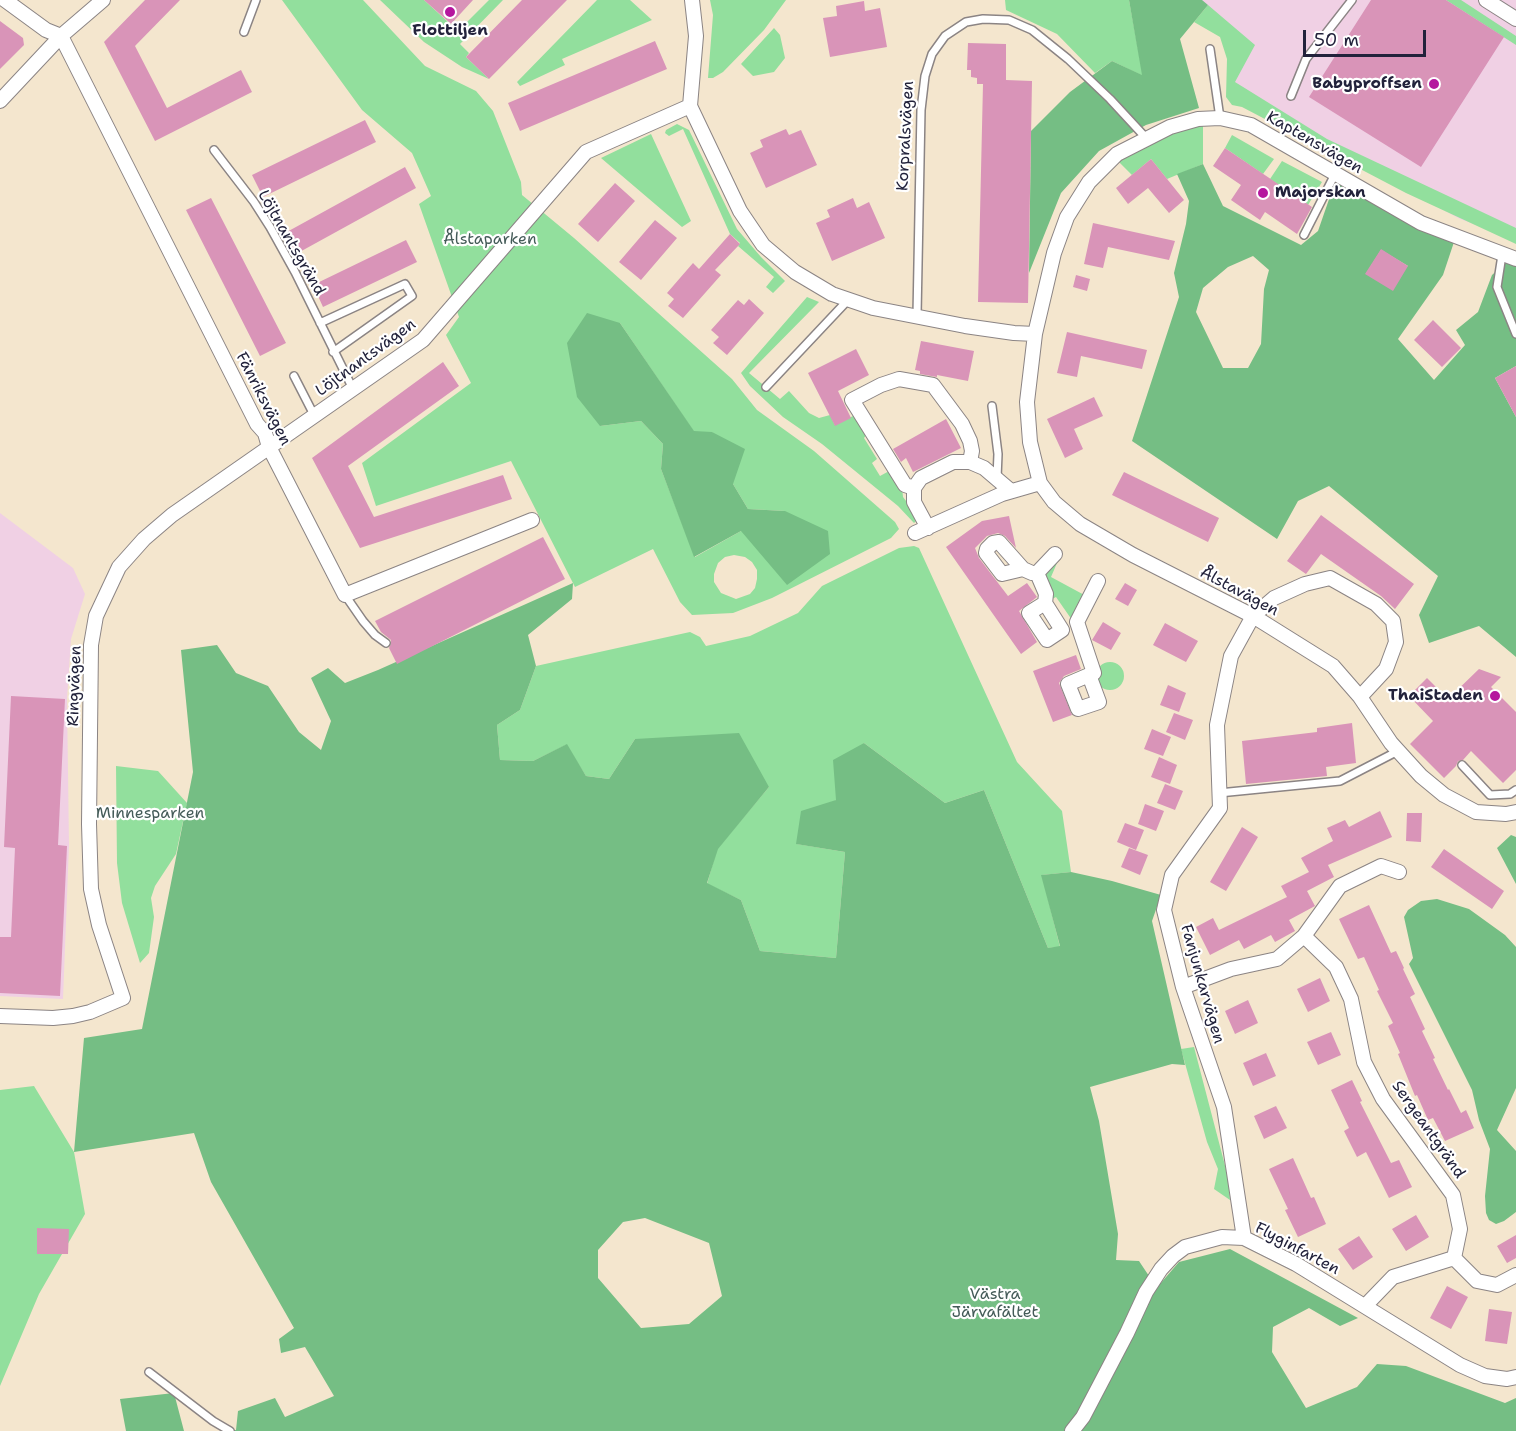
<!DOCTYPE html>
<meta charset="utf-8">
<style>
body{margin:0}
#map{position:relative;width:1516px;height:1431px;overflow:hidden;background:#f4e6ce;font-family:"Shantell Sans",sans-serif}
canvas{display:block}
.scale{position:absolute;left:1303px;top:30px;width:123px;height:27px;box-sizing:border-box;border:3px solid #22223b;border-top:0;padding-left:8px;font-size:18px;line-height:21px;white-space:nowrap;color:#22223b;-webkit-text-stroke:4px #fff;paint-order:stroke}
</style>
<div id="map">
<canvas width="1516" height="1431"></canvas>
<div class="scale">50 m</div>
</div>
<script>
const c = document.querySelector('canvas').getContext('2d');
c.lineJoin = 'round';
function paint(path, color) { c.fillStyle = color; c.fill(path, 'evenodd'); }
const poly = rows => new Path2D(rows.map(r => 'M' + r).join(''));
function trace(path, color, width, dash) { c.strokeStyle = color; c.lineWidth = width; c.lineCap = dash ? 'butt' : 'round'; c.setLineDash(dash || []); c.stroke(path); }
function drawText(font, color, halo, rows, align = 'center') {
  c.font = font + ' "Shantell Sans",sans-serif'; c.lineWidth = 4.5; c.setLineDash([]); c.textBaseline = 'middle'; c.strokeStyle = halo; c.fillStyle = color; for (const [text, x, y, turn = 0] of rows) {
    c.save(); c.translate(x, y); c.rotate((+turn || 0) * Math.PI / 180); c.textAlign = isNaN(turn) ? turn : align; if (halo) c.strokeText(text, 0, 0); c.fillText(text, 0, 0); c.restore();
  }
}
const built = poly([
 [1196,0,1516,0,1516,239,1460,219,1230,94,1246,42],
 [0,513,73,568,85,594,71,639,67,699,69,845,63,999,0,996]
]);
const green = poly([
 [282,0,363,0,425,66,476,91,493,111,521,182,522,195,574,238,732,379,757,410,814,451,895,522,899,529,891,538,772,598,733,613,692,615,680,602,653,549,575,587,511,461,376,506,362,463,471,383,446,335,459,317,419,204,431,196,412,153,362,110],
 [620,323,694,432,712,432,733,484,748,509,785,511,741,531,695,557,661,469,663,444,641,421,600,426],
 [734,555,745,557,752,562,757,570,757,579,755,588,750,594,736,599,721,593,714,582,714,574,718,563,725,557],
 [380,0,424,0,458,31,489,0,503,0,460,44,469,53,466,57,489,79,462,67,424,42],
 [597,0,630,0,652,20,562,59,565,65,520,86,517,82],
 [710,0,786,0,764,30,723,72,713,78,708,78,713,15],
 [1005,0,1129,0,1143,76,1112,61,1095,73,1057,34,1006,10],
 [1446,0,1461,0,1516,36,1516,45],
 [1208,5,1255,45,1235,82,1327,139,1516,228,1516,244,1406,193,1242,107,1232,105,1226,97,1227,59,1220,37,1194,22],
 [774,28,780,35,785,58,774,72,753,76,741,64],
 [677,124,689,130,737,229,761,257,785,281,773,293,766,287,774,277,738,246,740,243,730,234,683,129,669,136,665,133,666,130],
 [1203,126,1203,164,1167,179,1151,159,1132,175,1117,160,1179,128],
 [651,134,691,221,682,227,601,158],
 [1232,135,1274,159,1263,174,1225,148],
 [1282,161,1322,182,1308,205,1270,179],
 [807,297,819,302,749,373,780,399,789,391,809,413,819,418,830,415,835,425,855,415,867,434,864,438,877,459,872,463,880,476,891,470,902,487,903,497,919,518,914,523,898,506,822,444,783,417,750,386,741,373],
 [914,546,919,548,1017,762,1062,811,1071,872,1042,875,1060,947,1048,948,984,790,945,803,864,743,836,800,797,844,845,852,836,958,760,951,741,900,707,884,717,849,769,787,635,739,609,779,586,776,566,745,533,761,500,760,497,725,520,710,536,666,690,632,700,637,706,646,750,636,798,613,822,586,899,548],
 [1054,561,1057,563,1051,577,1088,597,1072,620,1056,597,1050,600,1040,575],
 '1096 676a14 14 0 1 1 28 0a14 14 0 1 1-28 0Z',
 [116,766,158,771,187,803,176,854,155,886,151,898,154,917,149,953,140,963,122,903,117,863],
 [1194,1047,1228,1177,1230,1200,1214,1189,1218,1169,1207,1142,1181,1049],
 [34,1086,74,1152,85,1214,39,1294,0,1386,0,1090]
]);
const forest = poly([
 [1129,0,1202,0,1208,5,1180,39,1199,108,1146,125,1099,151,1061,193,1029,273,1031,131,1070,92,1112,61,1142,75],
 [1203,164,1223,206,1301,245,1318,231,1335,182,1454,242,1443,275,1398,339,1434,380,1465,345,1456,330,1478,312,1492,275,1505,263,1516,266,1516,366,1495,378,1516,417,1516,657,1479,626,1429,643,1419,615,1438,576,1329,486,1298,501,1277,539,1132,441,1179,297,1174,273,1186,224,1189,201,1177,174],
 [1381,250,1408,266,1366,274],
 [1253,256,1269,270,1264,289,1261,344,1248,368,1223,368,1196,312,1203,288,1228,267],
 [587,313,620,323,694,431,712,432,745,449,733,484,748,509,785,511,828,531,830,554,787,585,741,531,694,557,661,469,663,444,641,421,600,426,577,397,567,343],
 [573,583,572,599,528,635,536,666,520,710,497,725,500,760,533,761,567,744,586,776,609,779,635,739,739,733,769,787,718,849,707,883,741,900,760,951,836,958,845,852,796,844,801,811,836,800,833,760,864,743,945,803,984,790,1048,948,1060,946,1041,875,1071,872,1112,881,1161,895,1152,921,1185,1065,1172,1064,1090,1087,1099,1121,1118,1234,1116,1260,1139,1261,1149,1276,1160,1284,1179,1262,1230,1249,1358,1318,1340,1326,1309,1308,1273,1327,1272,1352,1306,1408,1357,1387,1377,1364,1406,1366,1505,1403,1516,1398,1516,1431,225,1431,236,1430,238,1411,275,1398,285,1417,334,1396,305,1347,281,1353,279,1339,294,1328,211,1182,194,1133,74,1152,84,1038,142,1029,193,772,181,650,217,645,236,673,268,686,299,732,321,750,331,721,311,678,328,668,345,683,378,670],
 [645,1218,709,1243,722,1296,689,1324,641,1328,598,1278,598,1250,623,1222],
 [1511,835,1516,837,1516,884,1497,848],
 [1437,899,1469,909,1505,935,1516,947,1516,1088,1497,1130,1516,1151,1516,1212,1504,1221,1496,1224,1489,1220,1486,1213,1485,1196,1490,1149,1479,1120,1472,1090,1409,964,1413,958,1404,917,1408,910,1421,901],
 [174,1393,184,1431,126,1431,120,1399]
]);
const building = poly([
 [145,0,180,0,135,46,167,108,241,70,252,92,155,141,104,42],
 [424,0,473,0,451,24],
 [522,0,567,0,489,79,466,57],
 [1371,0,1446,0,1504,37,1421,167,1309,97],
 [864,1,865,11,880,8,887,47,830,57,823,18,837,16,836,6],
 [0,21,23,38,24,45,0,69],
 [655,41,667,69,520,131,508,103],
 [968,43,1006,44,1006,80,1032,81,1028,303,978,302,983,84,977,84,977,78,971,77,971,70,967,70],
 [365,120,376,142,263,197,252,175],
 [786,129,789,135,801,130,817,165,766,188,750,153,763,147,760,140],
 [1225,148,1312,207,1297,234,1265,212,1260,220,1231,200,1241,185,1213,166],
 [1151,159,1184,200,1169,213,1148,188,1128,204,1116,188],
 [405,167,416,188,296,254,285,233],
 [615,183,635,201,598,242,578,224],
 [211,198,286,343,260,356,186,210],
 [853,198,857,208,869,202,885,238,832,261,816,223,830,217,827,210],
 [655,220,677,238,641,280,619,262],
 [1093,223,1175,241,1169,260,1108,247,1103,268,1084,264],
 [730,234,740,244,715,270,721,275,683,318,668,306,674,299,667,293,693,263,699,269],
 [406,240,417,262,323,307,313,285],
 [1381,249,1408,266,1393,291,1365,274],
 [1076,275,1090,279,1087,291,1073,287],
 [749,299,764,313,727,355,713,343,719,337,711,330,738,300,744,305],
 [1433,320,1461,348,1442,367,1414,340],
 [1067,332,1147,350,1142,369,1081,356,1077,377,1057,373],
 [921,341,974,351,968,381,937,375,937,377,920,374,920,371,915,370],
 [856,349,869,375,838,391,851,418,835,426,808,373],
 [443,362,459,386,348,466,374,517,503,475,512,499,360,548,312,458],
 [1516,366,1516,417,1495,378],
 [1094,397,1103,416,1074,429,1083,449,1065,458,1047,419],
 [946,419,961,448,913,472,906,458,901,462,893,449],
 [1124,472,1219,518,1208,542,1112,495],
 [1321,515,1414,584,1395,609,1381,596,1321,554,1306,574,1287,561],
 [1009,516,1016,548,1005,536,998,533,987,536,975,548,979,558,1008,596,1027,583,1037,597,1019,611,1037,642,1021,654,946,547,982,521],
 [543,537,565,579,397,664,389,648,391,644,391,640,381,632,375,621],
 [1125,583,1137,590,1128,606,1115,599],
 [1103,622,1121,633,1111,650,1092,640],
 [1165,623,1198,641,1186,662,1153,645],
 [1076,655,1081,669,1064,676,1059,683,1072,715,1053,722,1033,671],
 [1479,669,1501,677,1491,687,1516,712,1516,770,1503,783,1471,751,1463,760,1458,761,1456,766,1444,778,1410,744,1433,721,1409,696,1427,678,1448,699],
 [1168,685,1186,693,1179,712,1160,705],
 [11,696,65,699,58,845,67,846,60,996,0,993,0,937,11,937,15,848,4,847],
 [1174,713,1193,720,1185,740,1166,732],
 [1352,723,1356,763,1326,767,1327,776,1246,784,1242,741,1317,732,1317,728],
 [1152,729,1171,737,1163,756,1144,749],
 [1159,757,1177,765,1170,784,1151,777],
 [1165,784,1183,791,1175,810,1157,803],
 [1145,804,1164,811,1156,831,1138,824],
 [1380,811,1392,837,1328,865,1334,877,1307,891,1315,906,1289,920,1295,931,1275,942,1271,935,1244,949,1239,940,1210,955,1196,927,1213,918,1219,930,1287,897,1281,886,1309,872,1301,858,1333,841,1327,828,1345,820,1349,827],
 [1407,813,1422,813,1421,842,1406,841],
 [1125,823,1144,830,1136,850,1117,842],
 [1242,827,1258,837,1226,891,1210,882],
 [1129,848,1148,855,1140,875,1121,867],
 [1444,849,1504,891,1492,909,1431,867],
 [1369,905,1391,953,1396,951,1404,968,1403,969,1415,994,1410,997,1425,1029,1422,1031,1435,1058,1433,1059,1448,1090,1449,1089,1461,1113,1466,1110,1474,1128,1445,1141,1433,1118,1428,1120,1417,1095,1415,1096,1398,1054,1400,1053,1388,1026,1393,1023,1377,991,1379,990,1364,957,1358,959,1339,919],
 [1320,978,1330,1001,1308,1012,1297,989],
 [1248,1000,1258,1023,1235,1034,1225,1011],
 [1331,1032,1341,1055,1318,1065,1307,1042],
 [1266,1053,1276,1076,1253,1086,1243,1063],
 [1352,1080,1362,1101,1360,1102,1391,1163,1399,1160,1412,1187,1389,1198,1366,1152,1357,1157,1344,1131,1349,1128,1331,1090],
 [1276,1106,1287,1128,1264,1139,1254,1116],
 [1293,1158,1311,1198,1314,1197,1326,1224,1298,1237,1285,1210,1288,1209,1269,1169],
 [1416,1215,1429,1237,1406,1251,1392,1229],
 [37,1228,69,1229,68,1254,37,1254],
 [1516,1235,1516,1258,1507,1263,1497,1246],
 [1359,1236,1373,1257,1353,1270,1338,1249],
 [1447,1286,1468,1297,1451,1329,1430,1318],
 [1489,1309,1512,1312,1507,1344,1485,1341]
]);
const lane = poly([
 [244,32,256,0],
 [1210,49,1220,118],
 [1291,96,1306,59,1352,0],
 [214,150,254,202,270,227,295,272,353,389],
 [1304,235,1335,174],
 [1502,255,1497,287,1516,334],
 [917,315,921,110,925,76,932,54,945,36,966,22,983,19,1009,20,1032,30,1068,59,1110,99,1147,139],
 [320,323,405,284,412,296,333,352],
 [294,376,314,415],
 [766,387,848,300],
 [992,406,998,454,997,478],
 [345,595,363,621,375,635,386,643],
 [1462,765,1490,795,1510,794,1516,790],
 [1219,793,1340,781,1398,751],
 [149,1372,213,1421,230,1431]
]);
const street = poly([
 [5,0,46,30,61,36],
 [692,0,696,36,690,106,740,211,763,245,795,272,832,294,873,308,965,326,1014,333,1035,334],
 [1486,0,1516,19],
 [61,36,257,424,265,433,269,447,345,595,532,520],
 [0,101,61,36,103,0],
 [1516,259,1421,223,1251,125,1220,118,1198,119,1170,127,1117,154,1089,182,1067,217,1054,253,1035,334,1027,402,1030,442,1040,483,1054,502,1080,524,1133,555,1253,616,1333,666,1360,697,1391,743,1421,776,1444,795,1476,812,1506,814,1516,812],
 [914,488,905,485,852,400,881,385,899,379,933,385,962,424,970,441,972,451,970,462],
 [928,528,914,502,914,488,921,478,953,462,970,462,984,468,1011,491],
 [915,533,1002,494,1040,483],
 [1023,569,1002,574,986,553,987,549,993,543,999,542,1023,569,1032,573,1037,573],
 [1045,603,1029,613,1047,640,1062,630,1045,603,1046,594,1037,573,1055,554],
 [1089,675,1068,684,1078,709,1099,702,1089,675,1094,673,1077,622,1098,581],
 [1304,936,1336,967,1351,999,1364,1062,1383,1099,1453,1195,1460,1229,1454,1258,1393,1277,1365,1306],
 [1183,987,1231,969,1277,959,1304,936,1340,886,1381,866,1399,872],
 [0,1016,53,1018,73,1016,90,1012,123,998,99,925,91,889,89,824,91,645,96,616,119,567,144,539,172,515,423,340,586,152,690,106],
 [1244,1238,1224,1107,1183,987,1164,910,1172,875,1220,808,1217,725,1231,656,1253,616,1274,598,1305,584,1330,578,1376,604,1393,621,1396,642,1386,669,1360,697],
 [1454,1258,1477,1281,1497,1285,1516,1275],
 [1072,1431,1083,1417,1127,1333,1146,1292,1161,1269,1173,1256,1185,1247,1222,1237,1244,1238,1296,1264,1460,1365,1485,1376,1507,1379,1516,1377]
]);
const markers = [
 [450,12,6,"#b5179e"],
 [1434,84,6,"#b5179e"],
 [1263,193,6,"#b5179e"],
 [1495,696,6,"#b5179e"]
];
const poiNames = [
 ["Flottiljen",450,31,"center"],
 ["Babyproffsen",1422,84],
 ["Majorskan",1275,193,"left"],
 ["ThaiStaden",1483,696]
];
const streetNames = [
 ["Korpralsvägen",906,136,-87],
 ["Kaptensvägen",1314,143,30],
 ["Löjtnantsgränd",291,243,60],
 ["Löjtnantsvägen",366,358,-36],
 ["Fänriksvägen",263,399,63],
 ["Ålstavägen",1239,592,28],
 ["Ringvägen",75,686,-88],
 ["Fanjunkarvägen",1202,984,74],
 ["Sergeantgränd",1428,1130,55],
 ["Flyginfarten",1297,1249,28]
];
const parkNames = [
 ["Ålstaparken",490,240],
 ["Minnesparken",150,814],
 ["Västra",995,1295],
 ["Järvafältet",995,1313]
];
paint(built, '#f0d0e4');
paint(green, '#92df9d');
paint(forest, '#75be84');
paint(building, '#d994b8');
trace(lane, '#8b8484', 10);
trace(street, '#8b8484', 16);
trace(lane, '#fff', 7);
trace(street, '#fff', 14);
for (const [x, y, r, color] of markers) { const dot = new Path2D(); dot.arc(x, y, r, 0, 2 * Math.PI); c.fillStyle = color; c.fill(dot); trace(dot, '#fff', 2); }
drawText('bold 16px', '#22223b', '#fff', poiNames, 'right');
drawText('16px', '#22223b', '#fff', streetNames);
drawText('16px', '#445b58', '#fff', parkNames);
</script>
